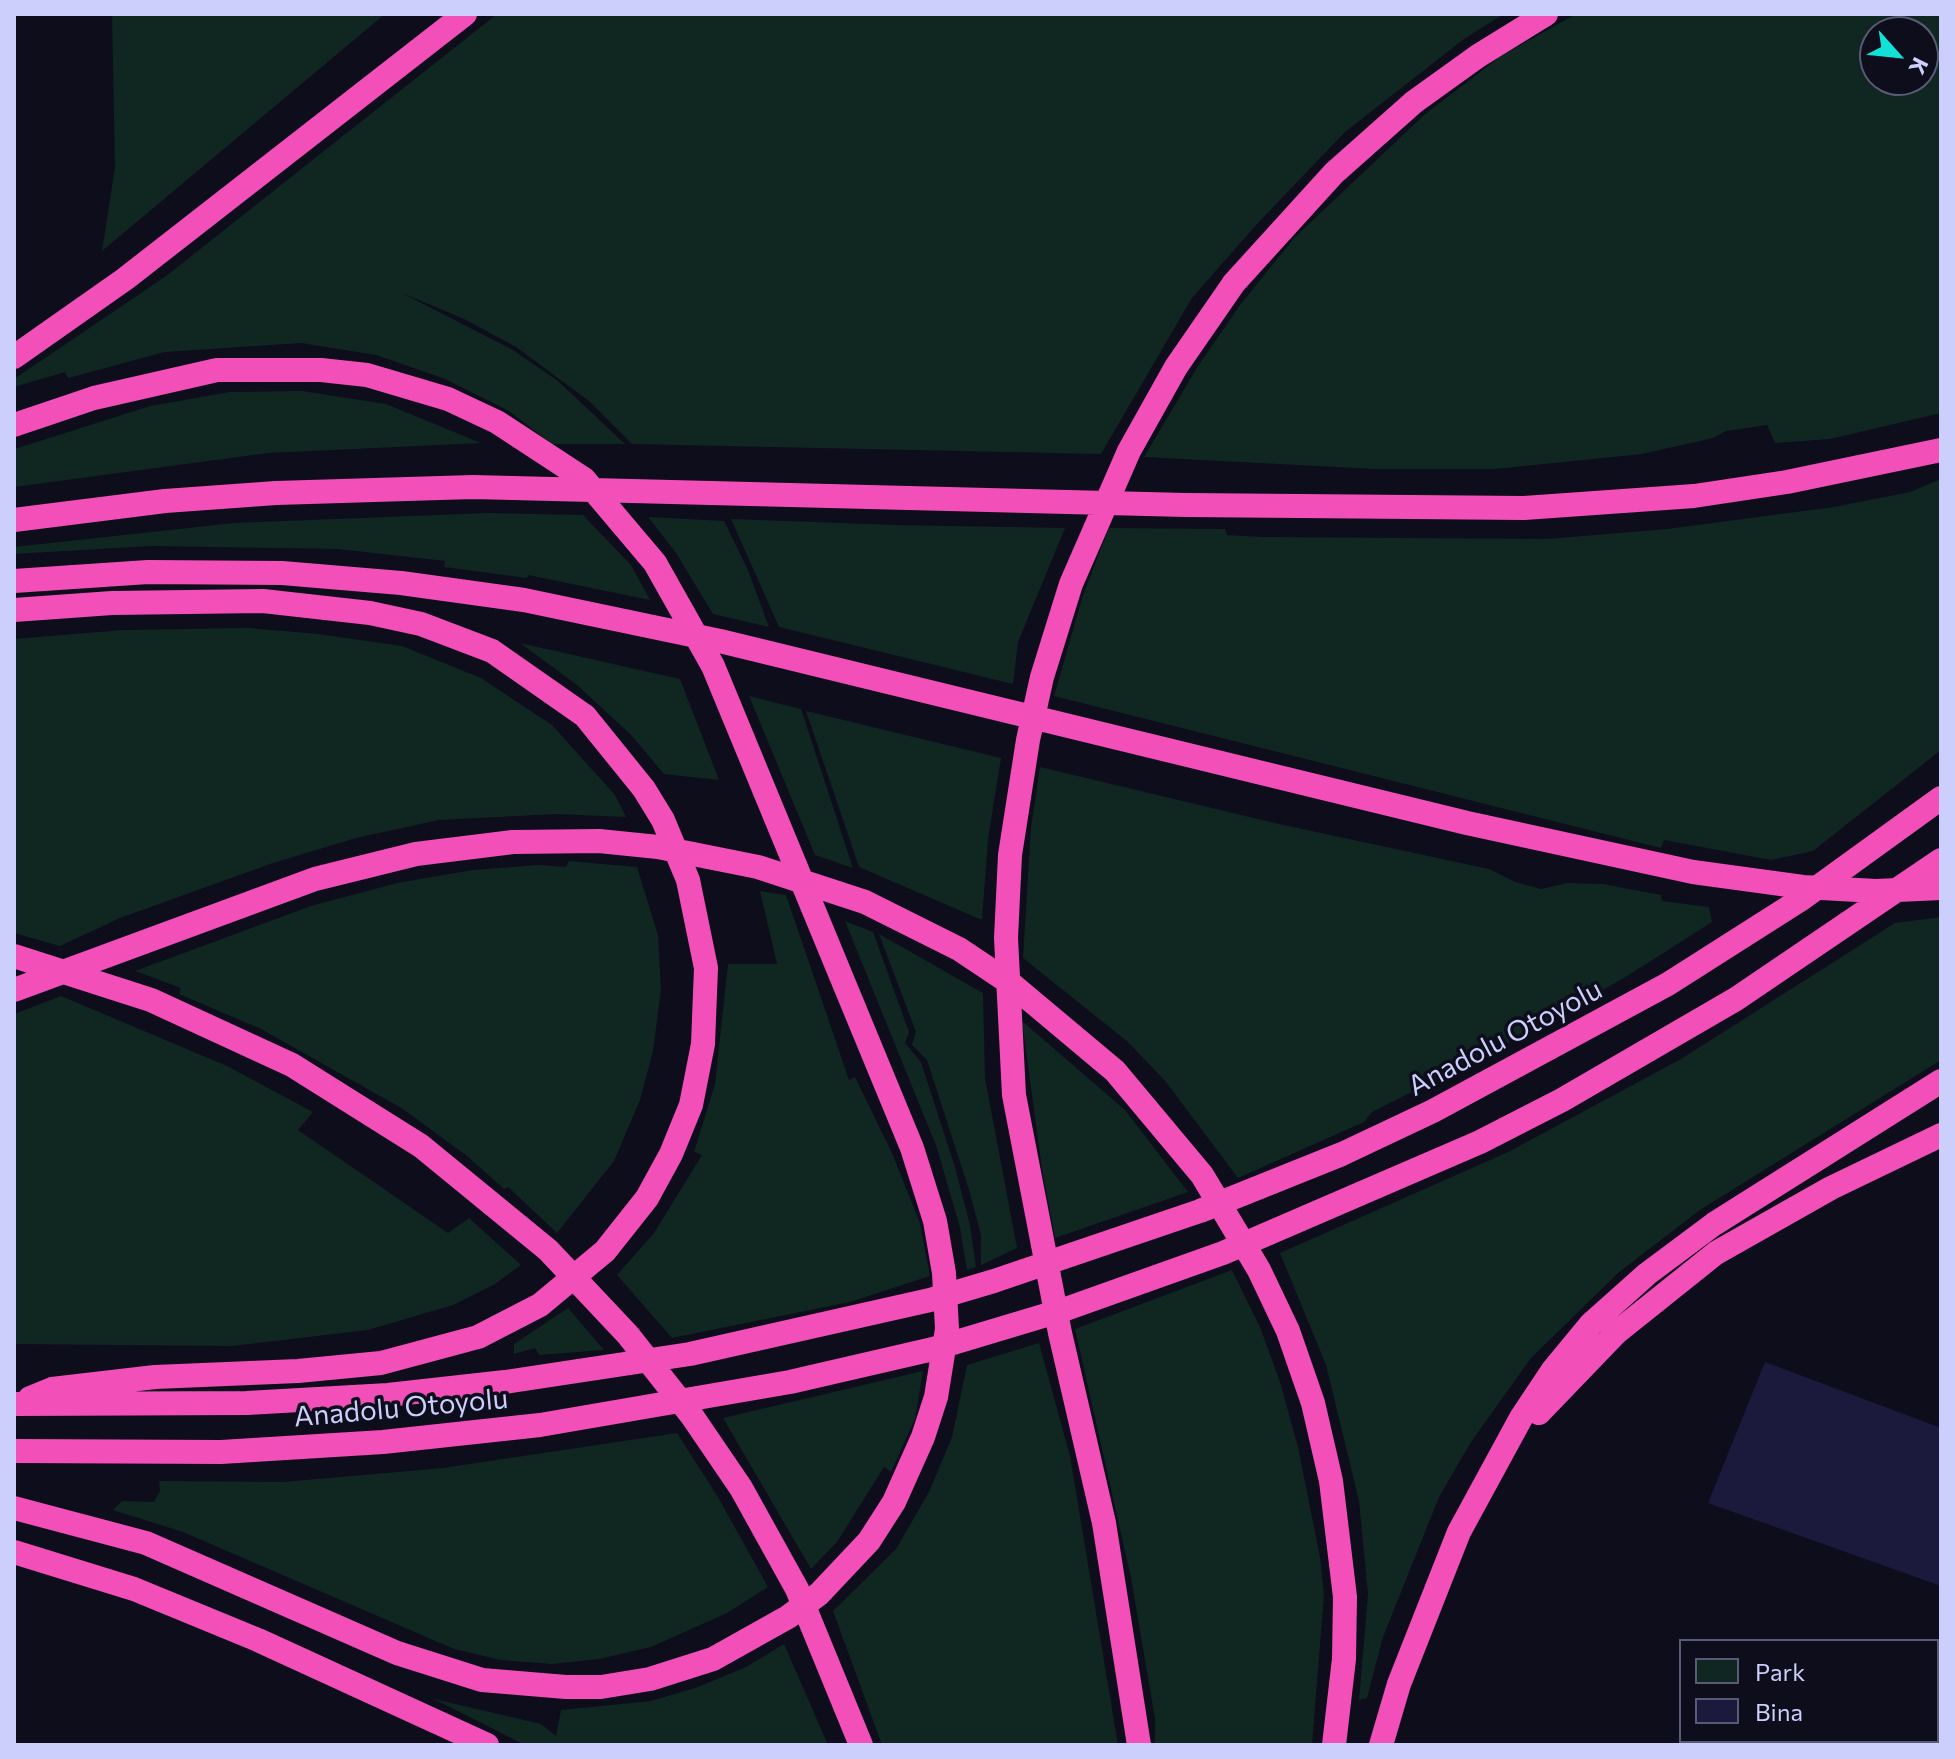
<!DOCTYPE html>
<style>
body{margin:0}
#map{position:relative;width:1955px;height:1759px;overflow:hidden;background:#0d0d1c;font-family:Commissioner,sans-serif}
canvas{display:block}
.frame{position:absolute;inset:0;border:16px solid #cccefb;pointer-events:none}
.legend{position:absolute;left:1679px;top:1639px;width:260px;height:104px;box-sizing:border-box;background:#0d0d1c;border:2px solid #595a75;margin:0;padding:10px 14px;list-style:none;font-size:24px;color:#cccefb}
.legend li{display:flex;align-items:center;gap:16px;height:40px}
.legend b{width:40px;border:2px solid #595a75}
.north{position:absolute;left:1859px;top:16px;width:80px;height:80px;box-sizing:border-box;background:#0d0d1c;border:2px solid #595a75;border-radius:50%;rotate:117deg;font-size:22px;font-weight:700;line-height:32px;text-align:center;color:#cccefb}
.north::after{content:'';display:block;margin:auto;width:28px;height:36px;background:#11e2d5;clip-path:polygon(50% 0,100% 100%,50% 72%,0 100%)}
</style>
<div id="map">
<canvas width="1955" height="1759"></canvas>
<div class="frame"></div>
<ul class="legend">
<li><b style="height:22px;background:#102621"></b>Park</li>
<li><b style="height:22px;background:#1c1a3c"></b>Bina</li>
</ul>
<div class="north">K</div>
</div>
<script>
const c = document.querySelector('canvas').getContext('2d');
c.lineJoin = 'round';
function paint(path, color) { c.fillStyle = color; c.fill(path, 'evenodd'); }
const poly = rows => new Path2D(rows.map(r => 'M' + r).join(''));
function trace(path, color, width, dash) { c.strokeStyle = color; c.lineWidth = width; c.lineCap = dash ? 'butt' : 'round'; c.setLineDash(dash || []); c.stroke(path); }
function drawText(font, color, halo, rows, align = 'center') {
  c.font = font + ' Commissioner,sans-serif'; c.lineWidth = 7; c.setLineDash([]); c.textBaseline = 'middle'; c.strokeStyle = halo; c.fillStyle = color; for (const [text, x, y, turn = 0] of rows) {
    c.save(); c.translate(x, y); c.rotate((+turn || 0) * Math.PI / 180); c.textAlign = isNaN(turn) ? turn : align; if (halo) c.strokeText(text, 0, 0); c.fillText(text, 0, 0); c.restore();
  }
}
const green = poly([
 [112,14,385,14,102,251,115,167],
 [497,14,1504,14,1464,39,1345,132,1257,224,1192,298,1101,454,632,444,589,401,516,347,464,319,402,293,513,350,558,381,625,444,552,444,509,411,445,379,376,355,301,343,165,352,68,378,65,372,14,387,14,379,166,276],
 [1576,14,1941,14,1941,413,1830,439,1775,443,1767,425,1726,431,1713,438,1642,454,1495,469,1375,469,1144,457,1198,366,1240,305,1294,238,1424,115,1501,56],
 [1875,32,1923,32,1923,80,1875,80],
 [302,391,386,404,481,443,268,453,14,487,14,449,43,440,150,406,230,392],
 [1941,479,1941,750,1813,851,1771,860,1664,840,1661,848,1054,696,1083,595,1109,528,1225,529,1227,535,1264,537,1547,539,1667,529,1834,507,1910,492],
 [488,513,583,515,631,565,650,600,528,575,527,578,444,567,445,561,338,549,150,546,14,554,14,547,234,523],
 [648,517,724,521,748,570,769,627,713,614,676,553],
 [731,519,895,525,1065,528,1018,642,1013,684,779,627],
 [248,628,318,634,402,646,481,678,552,725,615,795,626,817,556,814,439,820,356,838,273,863,120,918,60,946,14,933,14,639,123,630],
 [520,643,680,679,719,780,664,774,631,735,577,685],
 [749,696,801,709,853,868,815,855],
 [806,711,1001,758,988,839,982,920,859,867],
 [1040,767,1279,824,1489,869,1515,882,1541,889,1567,883,1603,884,1661,895,1662,901,1709,907,1712,922,1624,978,1495,1050,1372,1112,1364,1122,1238,1178,1166,1082,1128,1042,1023,958,1031,827],
 [569,861,637,867,658,935,661,990,653,1051,640,1100,614,1161,557,1233,508,1187,504,1189,467,1156,403,1109,261,1029,179,994,181,988,135,971,311,906,397,883,473,870,539,865,566,867],
 [760,891,786,895,849,1080,855,1077,892,1153,920,1223,930,1276,850,1302,672,1338,617,1275,654,1233,702,1155,694,1152,715,1084,728,964,777,964],
 [1941,917,1941,1060,1700,1210,1618,1273,1531,1358,1471,1442,1439,1497,1383,1637,1367,1698,1359,1700,1368,1594,1359,1501,1326,1365,1280,1253,1508,1152,1681,1059,1895,923],
 [845,921,873,932,909,1032,905,1043,921,1062,955,1167,970,1225,976,1267,967,1270,960,1228,937,1148],
 [879,934,983,993,985,1078,1017,1248,981,1265,981,1235,969,1190,927,1060,912,1045,916,1032],
 [61,996,227,1066,313,1112,298,1130,448,1233,469,1218,521,1265,495,1284,453,1305,368,1330,232,1346,14,1344,14,1014],
 [1022,1021,1125,1110,1188,1192,1055,1238,1042,1169],
 [1232,1270,1260,1327,1280,1382,1298,1447,1320,1557,1324,1595,1312,1745,1155,1745,1155,1719,1131,1578,1075,1329],
 [568,1308,604,1350,539,1355,535,1348,514,1354,514,1344],
 [1039,1343,1070,1456,1118,1745,882,1745,833,1611,896,1549,929,1492,952,1437,967,1365],
 [923,1371,915,1419,891,1472,884,1467,837,1542,811,1569,723,1418],
 [677,1433,718,1497,768,1587,727,1613,651,1647,599,1659,552,1664,501,1660,454,1649,183,1532,113,1510,122,1501,154,1502,160,1491,159,1481,283,1482,443,1468],
 [784,1644,828,1745,525,1745,434,1699,541,1724,556,1736,561,1710,651,1701,698,1687,746,1667]
]);
const building = poly([
 [1765,1362,1941,1428,1941,1586,1708,1503]
]);
const highway = poly([
 [14,357,125,279,465,14],
 [14,425,94,398,217,370,321,370,367,375,448,399,497,422,584,479,655,563,713,666,912,1148,935,1221,944,1273,947,1329,936,1397,923,1437,894,1502,869,1541,819,1594,788,1617,713,1659,650,1679,601,1687,566,1687,482,1680,397,1653,146,1543,14,1508],
 [14,520,165,501,276,493,473,487,1186,505,1524,508,1694,496,1787,482,1941,450],
 [14,581,148,572,282,573,401,583,524,600,720,641,1467,823,1693,872,1803,887,1876,891,1941,888],
 [14,610,112,603,263,601,370,613,421,624,492,651,585,716,644,789,663,820,688,880,706,968,703,1044,691,1105,671,1154,647,1198,605,1251,540,1305,478,1337,381,1363,298,1371,155,1377,52,1389,30,1398],
 [14,956,151,1000,292,1065,421,1146,548,1250,628,1335,692,1416,741,1488,797,1589,861,1745],
 [14,990,315,879,416,854,513,842,599,841,658,847,758,867,865,902,959,949,1010,983,1115,1071,1202,1175,1259,1270,1288,1331,1313,1403,1331,1481,1345,1597,1344,1659,1334,1745],
 [14,1404,247,1403,388,1395,505,1382,690,1354,930,1300,994,1281,1200,1211,1342,1154,1433,1111,1668,984,1800,900,1941,798],
 [1539,1413,1616,1333,1716,1253,1831,1188,1941,1135],
 [14,1451,221,1452,383,1442,540,1425,790,1382,933,1349,1063,1310,1223,1253,1480,1142,1562,1100,1736,999,1941,860],
 [14,1552,134,1589,258,1640,487,1745],
 [1139,1745,1104,1523,1060,1333,1014,1095,1006,938,1010,855,1028,740,1042,677,1071,584,1129,451,1176,367,1234,283,1334,173,1414,102,1478,56,1546,14],
 [1381,1745,1399,1684,1459,1532,1521,1418,1553,1370,1591,1324,1647,1274,1714,1224,1941,1081]
]);
const streetNames = [
 ["Anadolu Otoyolu",1505,1038,-28],
 ["Anadolu Otoyolu",401,1408,-5]
];
paint(green, '#102621');
paint(building, '#1c1a3c');
trace(highway, '#f250b8', 24);
drawText('28px', '#cccefb', '#0d0d1c', streetNames);
</script>
